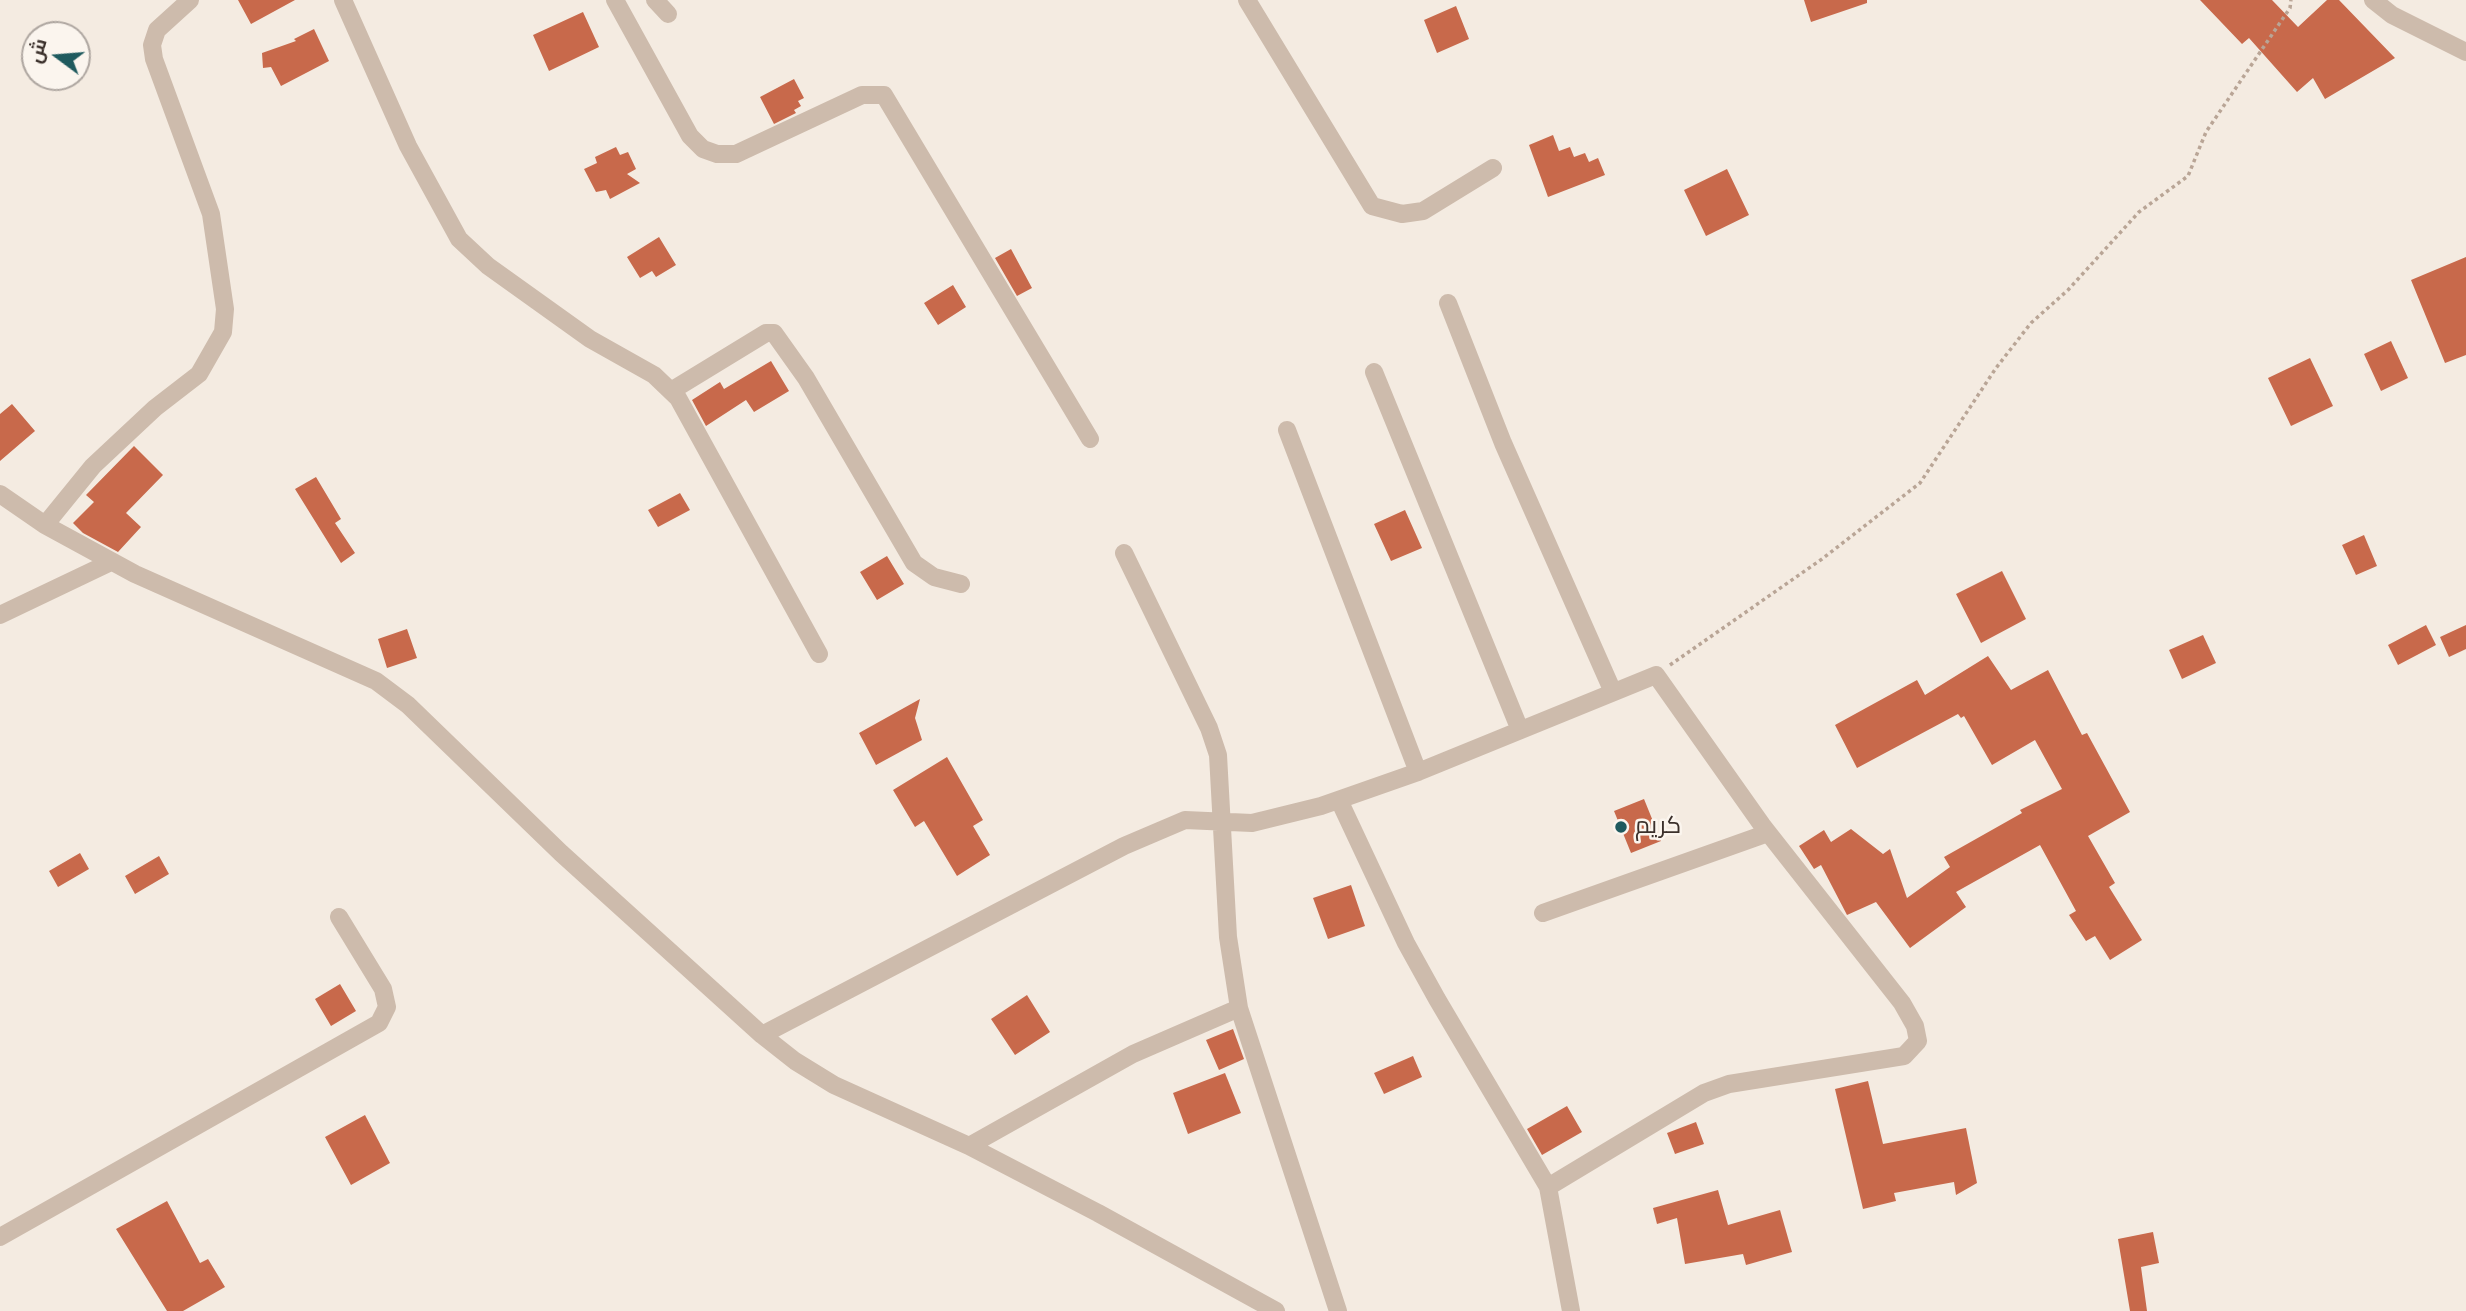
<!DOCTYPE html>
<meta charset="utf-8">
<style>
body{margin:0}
#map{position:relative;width:2466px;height:1311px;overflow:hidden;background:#f4ebe1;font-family:"Roboto Condensed",Cairo,sans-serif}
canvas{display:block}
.north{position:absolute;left:21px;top:21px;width:70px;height:70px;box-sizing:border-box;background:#fbf5ee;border:2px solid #aea6a0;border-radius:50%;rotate:286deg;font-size:19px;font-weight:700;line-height:28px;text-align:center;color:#3b302b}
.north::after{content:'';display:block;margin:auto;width:24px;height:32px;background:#1f5a5e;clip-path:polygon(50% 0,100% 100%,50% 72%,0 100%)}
</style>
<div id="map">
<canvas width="2466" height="1311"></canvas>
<div class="north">ش</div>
</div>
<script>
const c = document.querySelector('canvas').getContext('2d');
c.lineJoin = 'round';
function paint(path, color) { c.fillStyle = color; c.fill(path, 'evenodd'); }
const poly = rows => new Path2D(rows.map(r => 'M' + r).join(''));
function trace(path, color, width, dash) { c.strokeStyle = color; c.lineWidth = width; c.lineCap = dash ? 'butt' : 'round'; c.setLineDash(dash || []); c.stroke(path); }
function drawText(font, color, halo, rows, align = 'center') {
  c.font = font + ' "Roboto Condensed",Cairo,sans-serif'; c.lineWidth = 5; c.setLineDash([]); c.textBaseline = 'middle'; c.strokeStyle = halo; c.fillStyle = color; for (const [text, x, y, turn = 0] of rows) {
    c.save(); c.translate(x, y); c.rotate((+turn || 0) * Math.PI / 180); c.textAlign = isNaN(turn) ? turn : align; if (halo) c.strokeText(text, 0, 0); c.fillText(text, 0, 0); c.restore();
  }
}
const building = poly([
 [238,0,295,0,251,24],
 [1804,0,1867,0,1867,3,1811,22],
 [2200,0,2272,0,2298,27,2327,0,2339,0,2395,58,2325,99,2313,78,2297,92,2249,38,2242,44],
 [1456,6,1469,39,1437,53,1424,20],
 [583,12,599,47,549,71,533,35],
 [314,29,329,61,281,86,271,67,263,68,262,53,296,41,294,39],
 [794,79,804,98,798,101,801,106,794,110,796,113,774,124,760,97],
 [1553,135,1559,151,1570,147,1574,157,1585,153,1589,162,1598,158,1605,175,1548,197,1529,145],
 [616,147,620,155,628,152,636,169,627,174,640,183,610,199,606,190,596,192,584,169,597,163,595,157],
 [1727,169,1749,215,1706,236,1684,190],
 [659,237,676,265,656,277,652,271,640,278,627,257],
 [1011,249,1032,288,1017,296,995,258],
 [2466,257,2466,355,2445,363,2411,280],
 [953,285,966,307,938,325,924,303],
 [2391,341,2408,378,2381,391,2364,354],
 [2310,358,2333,406,2291,426,2268,378],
 [771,361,789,391,754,412,746,400,706,426,692,400,720,382,724,389],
 [12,404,35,431,0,461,0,414],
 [134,446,163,475,126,513,141,527,118,552,83,533,73,523,94,502,86,495],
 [316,477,341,519,335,523,355,553,341,563,295,489],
 [680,493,690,510,658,527,648,510],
 [1405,510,1422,548,1391,561,1374,524],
 [2364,535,2377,566,2356,575,2342,545],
 [887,556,904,584,877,600,860,572],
 [2002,571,2026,619,1981,643,1956,594],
 [2426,625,2436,645,2398,665,2388,645],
 [2466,625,2466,649,2449,657,2440,637],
 [407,629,417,658,387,668,378,639],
 [2203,635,2216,663,2182,679,2169,650],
 [1988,656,2011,690,2048,670,2082,735,2087,733,2130,812,2088,836,2115,883,2109,887,2142,940,2110,960,2095,936,2086,941,2069,915,2076,911,2040,845,1956,892,1966,907,1910,948,1876,902,1847,915,1821,865,1814,869,1799,846,1824,830,1831,842,1851,829,1883,854,1890,849,1907,898,1950,867,1944,857,2022,813,2020,810,2062,789,2035,740,1992,765,1964,716,1961,718,1958,714,1857,768,1835,725,1917,680,1925,695],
 [920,699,915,718,922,740,876,765,859,733],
 [947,757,983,820,973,826,990,855,957,876,924,821,915,827,893,790],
 [1644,799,1661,841,1631,853,1614,811],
 [80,853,89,869,58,887,49,871],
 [159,856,169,874,135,894,125,876],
 [1351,885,1365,926,1328,939,1313,898],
 [340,984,356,1011,331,1026,315,999],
 [1027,995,1050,1032,1015,1055,991,1019],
 [1233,1029,1244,1059,1219,1070,1206,1040],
 [1413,1056,1422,1077,1384,1094,1374,1073],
 [1225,1073,1241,1113,1188,1134,1173,1093],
 [1868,1081,1883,1144,1966,1128,1977,1183,1956,1195,1954,1182,1894,1193,1896,1201,1863,1209,1835,1089],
 [1567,1106,1582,1132,1542,1155,1527,1129],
 [365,1115,390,1163,351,1185,325,1137],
 [1696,1122,1704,1144,1675,1154,1667,1133],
 [1718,1190,1728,1225,1780,1210,1792,1252,1746,1265,1743,1254,1685,1264,1677,1218,1657,1224,1653,1208],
 [167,1201,200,1263,208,1259,225,1287,183,1311,167,1311,116,1229],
 [2153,1232,2159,1263,2141,1267,2147,1311,2130,1311,2118,1239]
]);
const path = poly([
 [1670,665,1822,559,1920,483,1996,368,2031,323,2068,290,2139,212,2188,176,2206,132,2290,8,2291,0]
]);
const street = poly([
 [343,0,408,146,459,239,488,266,590,339,654,375,678,398,819,654],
 [615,0,690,136,703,149,717,154,736,154,862,95,884,95,1090,439],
 [655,0,668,14],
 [1247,0,1372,206,1402,214,1423,211,1493,168],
 [2373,0,2392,15,2466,52],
 [1448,303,1503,443,1613,692],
 [1374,372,1520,730],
 [671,391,766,333,774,333,806,378,914,563,934,577,961,584],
 [1287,430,1418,772],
 [0,494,45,525,135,574,376,681,408,705,561,853,762,1035,795,1061,834,1085,969,1146,1098,1213,1276,1311],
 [45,525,93,466,155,408,199,374,223,332,225,309,211,214,154,59,152,45,157,30,190,0],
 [0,615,111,562],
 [1339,800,1406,943,1437,999,1548,1187,1571,1311],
 [1543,913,1768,833],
 [1239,1008,1338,1311],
 [762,1035,1124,846,1185,820,1252,823,1321,806,1418,772,1656,675,1762,825,1902,1003,1915,1026,1918,1041,1904,1056,1729,1084,1704,1093,1548,1187],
 [969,1146,1133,1054,1239,1008,1228,937,1218,755,1209,728,1124,553],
 [0,1237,379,1023,387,1007,383,989,339,917]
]);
const markers = [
 [1621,827,7,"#1f5a5e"]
];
const poiNames = [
 ["كريم",1635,827]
];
paint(building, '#c8694b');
trace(path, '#b9a596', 3.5, [3.5, 3.5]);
trace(street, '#cdbbac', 18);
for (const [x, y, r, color] of markers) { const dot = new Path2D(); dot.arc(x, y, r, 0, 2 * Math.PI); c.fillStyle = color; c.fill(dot); trace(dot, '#fbf5ee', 2.5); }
drawText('24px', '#3b302b', '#fbf5ee', poiNames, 'left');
</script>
